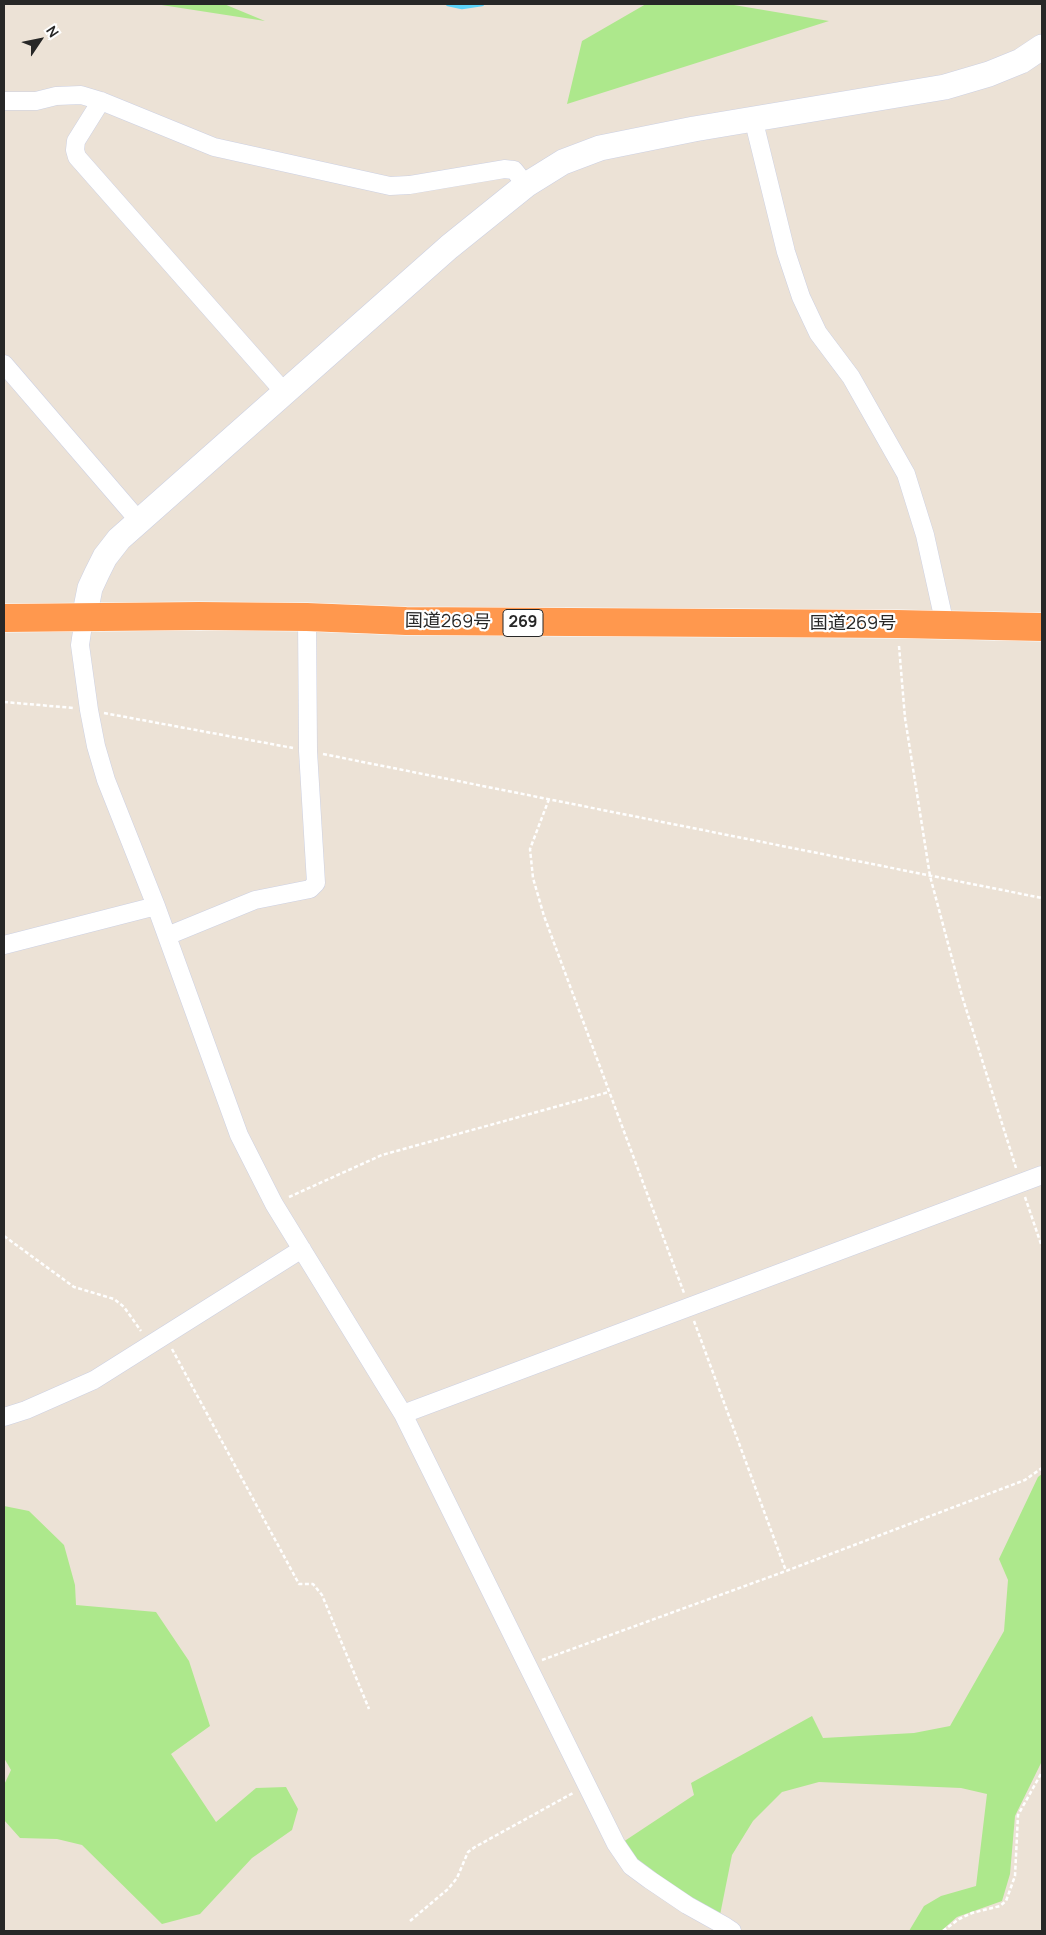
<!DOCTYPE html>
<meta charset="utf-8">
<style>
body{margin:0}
#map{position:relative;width:1046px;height:1935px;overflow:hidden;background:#ece2d6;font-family:Manrope,sans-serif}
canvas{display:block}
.frame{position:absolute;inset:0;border:5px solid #272727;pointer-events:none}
.north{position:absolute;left:15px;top:15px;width:50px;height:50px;-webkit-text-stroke:4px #fff;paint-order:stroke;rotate:56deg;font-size:14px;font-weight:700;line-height:20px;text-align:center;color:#272727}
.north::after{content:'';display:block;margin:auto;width:18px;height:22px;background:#272727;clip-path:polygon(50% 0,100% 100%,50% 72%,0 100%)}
</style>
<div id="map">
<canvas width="1046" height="1935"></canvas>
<div class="frame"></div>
<div class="north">N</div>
</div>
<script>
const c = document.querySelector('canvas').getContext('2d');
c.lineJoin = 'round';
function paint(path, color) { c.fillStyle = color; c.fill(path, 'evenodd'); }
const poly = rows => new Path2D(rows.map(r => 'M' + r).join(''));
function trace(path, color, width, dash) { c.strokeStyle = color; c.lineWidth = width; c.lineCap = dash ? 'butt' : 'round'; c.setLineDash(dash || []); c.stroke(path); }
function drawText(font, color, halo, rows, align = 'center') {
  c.font = font + ' Manrope,"Noto Sans JP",sans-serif'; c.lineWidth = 4.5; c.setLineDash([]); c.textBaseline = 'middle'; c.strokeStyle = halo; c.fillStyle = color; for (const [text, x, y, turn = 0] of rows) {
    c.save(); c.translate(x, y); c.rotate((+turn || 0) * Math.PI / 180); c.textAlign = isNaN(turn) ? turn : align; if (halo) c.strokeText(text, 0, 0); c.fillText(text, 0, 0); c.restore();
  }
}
const green = poly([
 [155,4,224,4,265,21],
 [646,4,728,4,829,21,567,104,582,41],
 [1042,1474,1042,1761,1015,1816,1010,1874,1002,1901,957,1917,941,1931,909,1931,924,1906,941,1896,976,1886,987,1794,961,1788,819,1782,782,1792,753,1821,732,1855,720,1915,639,1864,623,1842,694,1795,691,1783,812,1716,823,1738,914,1733,950,1726,1004,1631,1008,1580,999,1559,1038,1477],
 [4,1506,29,1511,64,1545,75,1585,76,1605,156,1612,189,1661,210,1726,171,1754,216,1822,256,1788,286,1787,298,1809,292,1830,252,1858,200,1914,162,1924,82,1845,57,1839,20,1838,4,1820,4,1785,11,1770,4,1758]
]);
const stream = poly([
 [448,4,462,7,482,4]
]);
const path = poly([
 [899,646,905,718,930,876,962,996,1016,1168],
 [4,702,74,708],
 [104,713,293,748],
 [323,754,1042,898],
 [549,799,530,849,533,878,544,916,684,1293],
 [289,1197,382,1155,609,1092],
 [1025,1197,1042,1247],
 [4,1236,74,1287,114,1299,124,1307,141,1331],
 [694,1321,786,1571],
 [172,1349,299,1584,313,1584,322,1595,369,1709],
 [542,1660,786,1571,1025,1480,1042,1468],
 [410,1921,448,1889,457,1878,468,1852,475,1847,573,1793],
 [943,1931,959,1919,972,1913,1000,1906,1006,1901,1015,1876,1018,1815,1042,1772]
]);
const street = poly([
 [4,101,36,101,56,96,81,95,101,101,214,147,390,186,409,185,504,169,514,170,526,185],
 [101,101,76,141,75,150,77,157,285,393],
 [753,118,786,252,801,297,818,333,851,377,906,474,925,535,945,625],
 [4,364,139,521],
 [84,618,80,645,89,710,96,746,106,780,156,906,239,1135,274,1204,403,1414,616,1844,631,1866,650,1880,687,1905,723,1925,732,1931],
 [167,936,255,900,310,889,316,883,308,751,307,617],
 [4,945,156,906],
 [403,1414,1042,1175],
 [4,1417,26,1410,94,1380,302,1249]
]);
const secondary = poly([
 [84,618,90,588,97,573,105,557,119,539,449,247,526,185,563,162,600,148,694,129,945,87,989,74,1021,61,1042,47]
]);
const highway = poly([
 [4,618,199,616,307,617,406,621,897,624,1042,627]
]);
const shields = [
 [523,623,40]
];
const shieldNames = [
 ["269",523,623]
];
const streetNames = [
 ["国道269号",448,622,1],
 ["国道269号",853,624]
];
paint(green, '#ade88c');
trace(stream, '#5dd3f9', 4.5);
trace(street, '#ccd0e2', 19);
trace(secondary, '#ccd0e2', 26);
trace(highway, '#fff', 29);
trace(path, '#fff', 2.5, [4, 2.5]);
trace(street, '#fff', 18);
trace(secondary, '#fff', 25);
trace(highway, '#ff984e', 28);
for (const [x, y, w] of shields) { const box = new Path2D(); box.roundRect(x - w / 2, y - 13.5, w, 27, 4); c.fillStyle = '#fff'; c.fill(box); trace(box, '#272727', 1); }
drawText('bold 16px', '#272727', null, shieldNames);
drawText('18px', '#272727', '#fff', streetNames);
</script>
